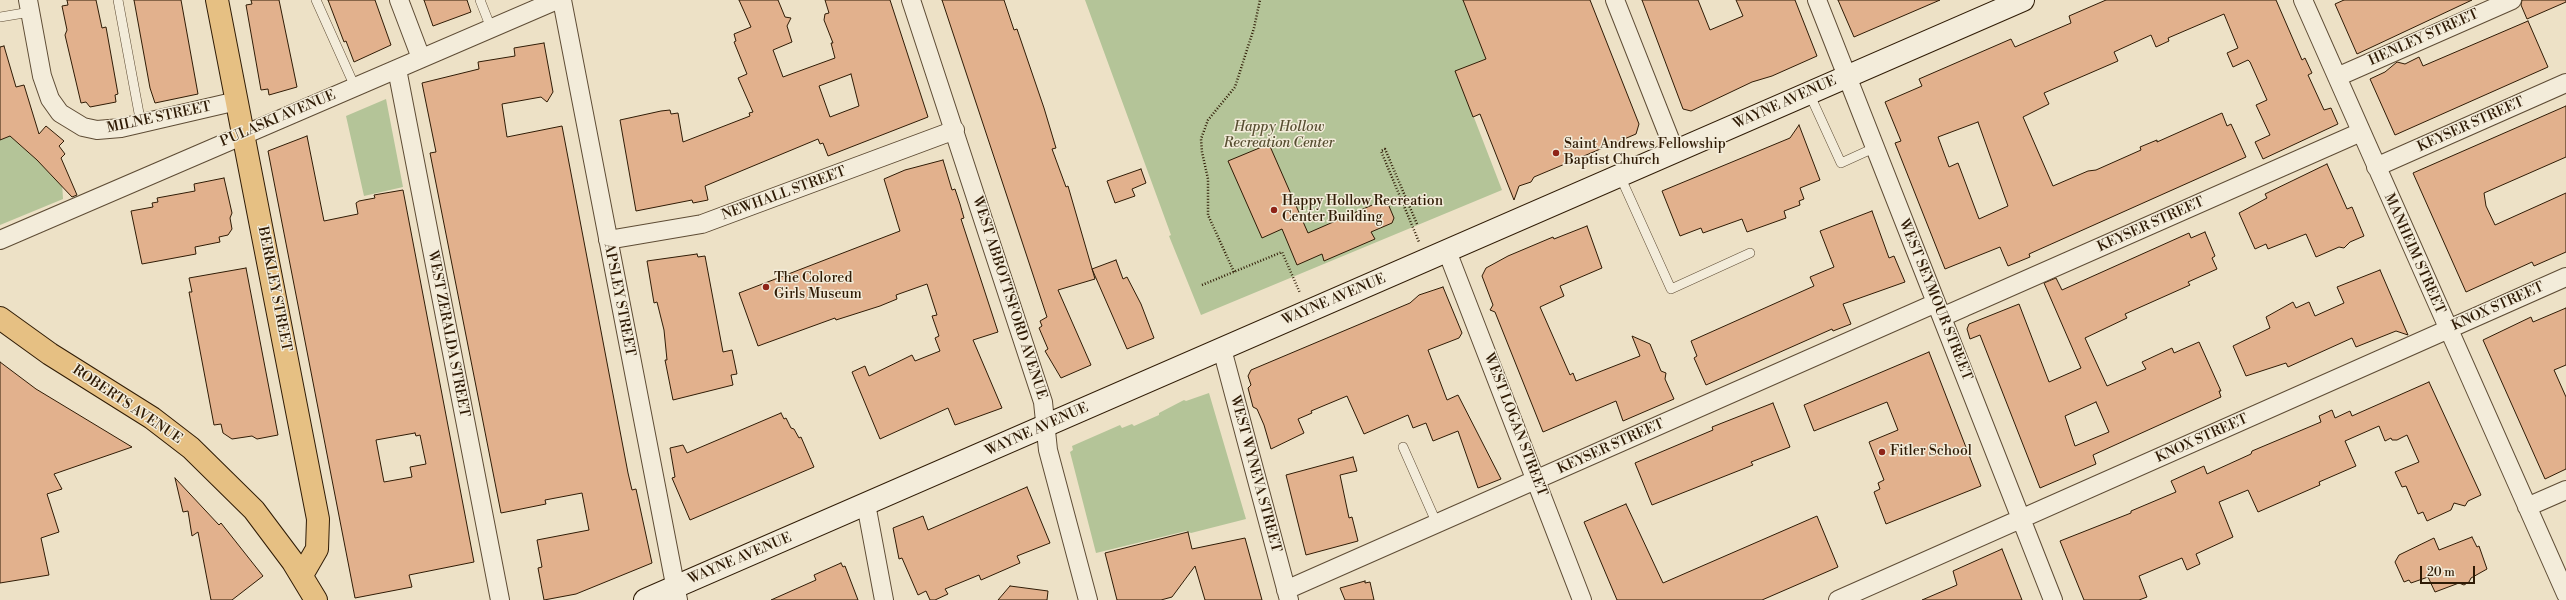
<!DOCTYPE html>
<style>
body{margin:0}
#map{position:relative;width:2566px;height:600px;overflow:hidden;background:#ede1c6;font-family:"Libre Bodoni",serif}
canvas{display:block}
.scale{position:absolute;left:2420px;top:566px;width:55px;height:18px;box-sizing:border-box;border:2px solid #2f1b05;border-top:0;padding-left:5px;font-size:12px;line-height:14px;white-space:nowrap;color:#2f1b05;-webkit-text-stroke:3px #f3ecda;paint-order:stroke}
</style>
<div id="map">
<canvas width="2566" height="600"></canvas>
<div class="scale">20 m</div>
</div>
<script>
const c = document.querySelector('canvas').getContext('2d');
c.lineJoin = 'round';
function paint(path, color) { c.fillStyle = color; c.fill(path, 'evenodd'); }
const poly = rows => new Path2D(rows.map(r => 'M' + r).join(''));
function trace(path, color, width, dash) { c.strokeStyle = color; c.lineWidth = width; c.lineCap = dash ? 'butt' : 'round'; c.setLineDash(dash || []); c.stroke(path); }
function drawText(font, color, halo, rows, align = 'center') {
  c.font = font + ' "Libre Bodoni",serif'; c.lineWidth = 3; c.setLineDash([]); c.textBaseline = 'middle'; c.strokeStyle = halo; c.fillStyle = color; for (const [text, x, y, turn = 0] of rows) {
    c.save(); c.translate(x, y); c.rotate((+turn || 0) * Math.PI / 180); c.textAlign = isNaN(turn) ? turn : align; if (halo) c.strokeText(text, 0, 0); c.fillText(text, 0, 0); c.restore();
  }
}
const green = poly([
 [1085,0,1464,0,1486,59,1456,71,1502,190,1201,315,1169,236,1171,235],
 [386,99,403,187,364,196,346,116],
 [0,119,62,182,63,199,0,225],
 [1209,393,1246,519,1191,533,1186,531,1096,553,1070,452,1073,450,1072,446,1120,425,1122,428,1132,424,1134,426,1159,415,1159,413,1184,400,1186,401]
]);
const building = poly([
 [67,0,96,0,102,28,106,27,118,94,115,95,116,102,90,107,86,102,81,103,65,35,67,30,62,6,68,5,67,0],
 [134,0,181,0,198,94,155,103,150,88,134,0],
 [251,0,279,0,297,87,269,95,268,89,261,90,246,5,252,4,251,0],
 [328,0,375,0,391,45,354,62,346,41,344,42,328,0],
 [424,0,467,0,471,12,433,26,424,0],
 [739,0,778,0,785,17,791,18,787,26,792,42,773,50,783,77,835,58,831,43,833,43,824,20,825,14,829,13,825,0,890,0,928,117,828,156,823,143,820,144,818,139,705,186,708,200,693,203,692,200,636,211,620,120,661,111,670,110,671,114,678,113,683,142,750,116,749,113,753,112,738,78,747,74,734,42,736,41,734,34,751,27,739,0],
 [851,74,859,106,830,117,819,86,851,74],
 [942,0,1004,0,1014,30,1017,29,1044,108,1056,148,1052,149,1066,187,1068,186,1095,279,1058,290,1091,365,1061,378,1045,351,1048,349,1039,328,1042,326,1040,321,1047,317,942,0],
 [1463,0,1590,0,1639,124,1636,134,1534,177,1531,182,1519,186,1514,200,1480,114,1473,117,1455,71,1486,59,1463,0],
 [1642,0,1698,0,1710,30,1743,16,1736,0,1795,0,1817,56,1772,76,1752,82,1691,111,1683,109,1642,0],
 [1838,0,1940,0,1854,37,1838,0],
 [2106,0,2276,0,2302,60,2305,58,2312,73,2308,75,2324,110,2331,108,2338,124,2263,159,2255,142,2270,135,2256,105,2267,100,2250,62,2248,60,2233,67,2227,53,2238,48,2224,14,2168,38,2169,41,2156,47,2151,35,2114,52,2118,61,2044,93,2049,104,2023,117,2053,186,2088,171,2096,170,2141,150,2140,147,2157,140,2157,142,2222,113,2227,126,2231,124,2246,157,2029,254,2030,257,2008,266,2000,247,1945,269,1895,143,1901,141,1885,102,1922,86,1919,79,2011,39,2015,47,2071,23,2069,16,2106,0],
 [1978,122,2008,206,1979,219,1958,163,1949,167,1938,137,1978,122],
 [2344,0,2472,0,2357,54,2335,4,2344,0],
 [2522,0,2566,0,2566,2,2527,19,2521,5,2522,0],
 [2528,21,2548,67,2395,135,2370,79,2385,72,2397,62,2405,64,2419,57,2423,66,2528,21],
 [544,43,553,92,547,102,541,97,502,104,507,137,562,126,628,473,632,490,636,489,652,563,576,594,544,600,538,568,542,567,537,540,589,530,582,493,545,500,546,504,501,513,430,153,436,152,422,83,479,69,478,62,515,56,514,48,544,43],
 [4,46,16,87,24,85,39,134,46,126,64,141,59,146,65,154,61,158,77,195,72,197,37,160,10,136,0,140,0,47,4,46],
 [2566,106,2566,157,2484,193,2486,206,2495,225,2566,193,2566,252,2534,266,2532,262,2466,292,2413,173,2566,106],
 [1799,125,1820,180,1800,188,1804,199,1799,201,1800,205,1784,211,1786,218,1747,232,1742,219,1703,233,1701,228,1680,236,1662,191,1790,138,1799,125],
 [307,136,324,221,358,214,356,203,359,201,375,198,374,195,403,190,474,562,409,575,412,587,355,598,268,151,307,136],
 [415,433,416,436,420,435,426,464,410,467,412,477,384,482,376,440,415,433],
 [1269,144,1308,233,1386,199,1394,218,1392,223,1371,232,1375,239,1324,261,1322,254,1297,265,1282,229,1262,238,1228,161,1269,144],
 [943,160,952,190,955,189,960,204,964,218,961,219,998,332,973,340,1002,408,955,425,948,408,880,439,852,372,865,366,869,376,912,355,915,361,940,351,935,338,939,336,932,316,937,315,927,284,896,295,897,299,880,306,836,320,835,318,758,346,739,293,900,231,884,179,905,170,943,160],
 [2327,164,2347,209,2352,207,2364,236,2350,242,2344,248,2339,247,2316,257,2306,234,2268,249,2266,244,2255,249,2239,213,2267,198,2265,194,2327,164],
 [1141,169,1146,183,1132,189,1135,196,1115,203,1107,181,1141,169],
 [224,178,232,213,230,218,232,229,228,235,219,237,220,242,195,247,196,254,142,264,131,211,153,207,152,203,158,202,157,198,195,191,194,184,224,178],
 [1872,211,1889,258,1894,256,1905,282,1843,304,1851,324,1833,331,1832,329,1706,385,1694,358,1697,356,1691,341,1814,286,1810,277,1834,267,1820,231,1872,211],
 [1587,226,1602,268,1560,286,1564,296,1540,307,1570,375,1573,373,1576,381,1640,356,1632,336,1650,344,1661,371,1666,373,1665,379,1674,399,1623,421,1616,401,1543,432,1495,312,1490,310,1493,305,1482,276,1486,268,1508,256,1553,237,1554,239,1587,226],
 [2205,232,2215,256,2212,258,2217,269,2188,282,2190,285,2125,314,2127,318,2085,338,2107,386,2146,369,2142,362,2172,348,2174,353,2199,342,2221,391,2219,391,2221,397,2093,455,2096,464,2040,488,1980,335,1970,339,1967,329,1969,324,2019,304,2049,382,2081,368,2044,283,2056,278,2062,290,2189,233,2191,238,2205,232],
 [2096,402,2109,432,2075,446,2065,416,2096,402],
 [697,254,698,257,705,256,723,352,732,350,737,374,731,375,733,385,673,400,665,360,667,360,664,330,657,302,654,303,647,261,697,254],
 [1116,260,1123,279,1127,277,1141,304,1154,338,1127,349,1092,269,1116,260],
 [246,268,278,435,257,439,252,436,232,439,223,433,221,424,214,425,189,292,192,292,189,278,246,268],
 [2380,270,2408,335,2396,331,2356,347,2352,338,2288,367,2286,363,2246,376,2233,346,2270,328,2266,317,2293,302,2296,308,2309,302,2315,316,2344,303,2337,287,2380,270],
 [1443,287,1462,333,1459,338,1428,350,1447,400,1458,395,1501,479,1478,488,1458,431,1433,441,1426,423,1413,428,1408,415,1364,434,1347,396,1311,411,1312,413,1298,419,1304,433,1271,449,1264,425,1257,409,1253,407,1248,388,1251,385,1248,376,1251,370,1410,303,1419,295,1443,287],
 [2566,308,2566,365,2554,370,2566,397,2566,469,2545,479,2483,340,2531,317,2533,322,2566,308],
 [1929,352,1981,486,1886,524,1874,492,1880,489,1878,483,1884,480,1869,442,1898,430,1887,402,1814,431,1804,405,1929,352],
 [0,362,36,389,132,447,54,474,62,489,47,494,59,532,41,538,49,575,0,583,0,362],
 [2429,382,2481,495,2468,501,2465,506,2454,503,2451,510,2427,521,2423,512,2418,514,2406,486,2402,487,2395,472,2419,462,2407,435,2397,440,2392,440,2391,438,2385,441,2379,426,2345,441,2356,466,2319,482,2320,485,2258,512,2248,490,2219,502,2233,537,2196,554,2200,564,2187,570,2182,558,2139,576,2147,597,2139,600,2084,600,2060,541,2131,513,2131,511,2176,492,2171,481,2204,466,2207,474,2251,454,2252,451,2321,422,2319,416,2332,410,2335,418,2350,411,2352,416,2429,382],
 [1773,403,1790,447,1751,462,1753,465,1652,505,1635,463,1713,430,1712,427,1773,403],
 [781,413,784,419,786,418,791,428,794,429,799,438,801,437,814,467,690,520,672,478,675,477,670,448,683,445,687,453,781,413],
 [1353,457,1357,471,1340,475,1349,518,1352,517,1358,541,1306,555,1286,475,1353,457],
 [175,478,219,525,221,523,263,576,232,600,211,600,198,532,192,536,188,511,183,512,175,478],
 [1027,487,1050,543,1017,556,1020,563,981,580,979,575,945,589,948,594,935,600,930,600,926,591,918,595,902,558,899,559,893,528,923,516,928,530,1027,487],
 [1626,504,1663,583,1817,516,1838,567,1762,600,1617,600,1584,522,1626,504],
 [1188,532,1192,549,1245,538,1262,600,1205,600,1195,566,1172,597,1161,600,1117,600,1105,553,1188,532],
 [2472,537,2477,547,2479,546,2487,569,2471,578,2469,582,2464,585,2459,583,2435,592,2428,577,2411,583,2409,580,2404,582,2395,562,2399,555,2434,538,2439,550,2472,537],
 [2002,549,2022,600,1922,600,1957,585,1953,571,2002,549],
 [841,563,843,567,845,566,858,600,771,600,816,580,814,575,841,563],
 [1365,581,1365,583,1370,582,1374,600,1345,600,1340,588,1365,581],
 [1010,586,1048,591,1047,600,998,600,1010,586]
]);
const path = poly([
 [1417,224,1385,149,1381,151,1419,242],
 [1234,272,1208,215,1208,179,1202,152,1201,139,1208,120,1235,87,1254,28,1260,0],
 [1202,285,1282,252,1300,293]
]);
const lane = poly([
 [118,0,141,124],
 [316,0,355,87],
 [480,0,491,28],
 [0,17,30,12],
 [1809,93,1841,163,1874,148],
 [1620,176,1671,289,1750,253],
 [1403,447,1437,524]
]);
const street = poly([
 [28,0,42,76,50,99,60,113,83,127,97,130,121,128,237,101],
 [399,0,421,58],
 [562,0,678,600],
 [911,0,1043,402,1048,450,1088,600],
 [1615,0,1675,152],
 [1817,0,2053,600],
 [2303,0,2566,594],
 [397,69,500,600],
 [2337,77,2512,0],
 [2376,167,2566,83],
 [0,240,557,0],
 [608,240,702,224,955,130],
 [1447,251,1582,600],
 [1942,317,2361,132],
 [1222,349,1289,600],
 [866,504,884,600],
 [2527,507,2566,490],
 [1286,590,1936,303],
 [1838,600,2566,277]
]);
const secondary = poly([
 [645,600,2023,0]
]);
const primary = poly([
 [217,0,318,519,317,549,302,575],
 [0,318,50,354,152,418,191,448,254,510,293,562,316,600]
]);
const markers = [
 [1556,153,4,"#8f2418"],
 [1274,210,4,"#8f2418"],
 [766,287,4,"#8f2418"],
 [1882,452,4,"#8f2418"]
];
const streetNames = [
 ["HENLEY STREET",2424,38,-24],
 ["WAYNE AVENUE",1785,103,-24],
 ["MILNE STREET",159,118,-12],
 ["PULASKI AVENUE",278,119,-23],
 ["KEYSER STREET",2471,125,-24],
 ["NEWHALL STREET",784,194,-20],
 ["KEYSER STREET",2151,225,-24],
 ["MANHEIM STREET",2414,254,66],
 ["BERKLEY STREET",274,289,79],
 ["WEST ABBOTTSFORD AVENUE",1009,298,72],
 ["APSLEY STREET",619,300,79],
 ["WAYNE AVENUE",1334,300,-23],
 ["WEST SEYMOUR STREET",1935,300,68],
 ["KNOX STREET",2498,307,-24],
 ["WEST ZERALDA STREET",448,334,79],
 ["ROBERTS AVENUE",127,405,34],
 ["WEST LOGAN STREET",1515,425,69],
 ["WAYNE AVENUE",1037,430,-24],
 ["KNOX STREET",2202,439,-24],
 ["KEYSER STREET",1611,447,-24],
 ["WEST WYNEVA STREET",1255,474,75],
 ["WAYNE AVENUE",740,559,-23]
];
const parkNames = [
 ["Happy Hollow",1279,128],
 ["Recreation Center",1279,144]
];
const poiNames = [
 ["Saint Andrews Fellowship",1564,145],
 ["Baptist Church",1564,161],
 ["Happy Hollow Recreation",1282,202],
 ["Center Building",1282,218],
 ["The Colored",774,279],
 ["Girls Museum",774,295],
 ["Fitler School",1890,452]
];
paint(green, '#b4c498');
paint(building, '#e2b18d');
trace(building, '#2f1b05', 1);
trace(lane, '#5e4c35', 10);
trace(street, '#5e4c35', 20);
trace(secondary, '#2f1b05', 24);
trace(primary, '#2f1b05', 24);
trace(path, '#2f1b05', 2.5, [1, 2]);
trace(lane, '#f3ecda', 9);
trace(street, '#f3ecda', 18);
trace(secondary, '#f3ecda', 22);
trace(primary, '#e6c083', 22);
for (const [x, y, r, color] of markers) { const dot = new Path2D(); dot.arc(x, y, r, 0, 2 * Math.PI); c.fillStyle = color; c.fill(dot); trace(dot, '#f3ecda', 1.5); }
drawText('14px', '#2f1b05', '#f3ecda', streetNames);
drawText('italic 14px', '#574e31', '#f3ecda', parkNames);
drawText('14px', '#2f1b05', '#f3ecda', poiNames, 'left');
</script>
